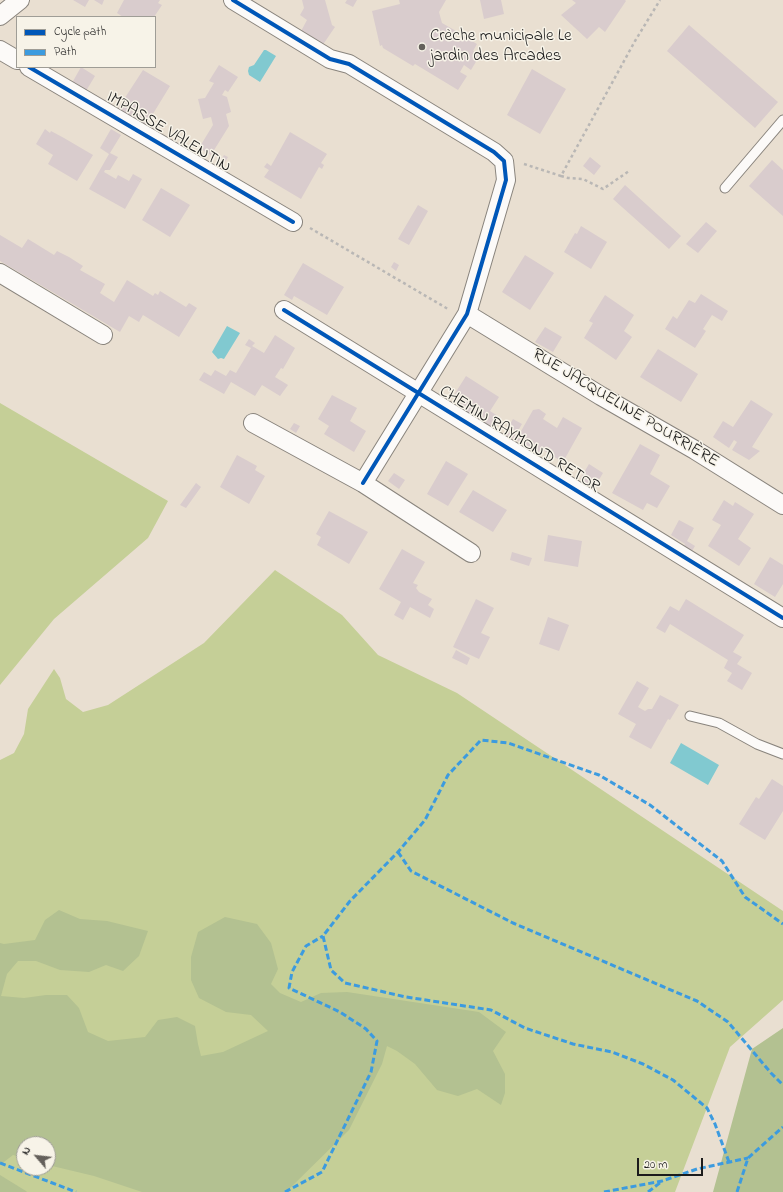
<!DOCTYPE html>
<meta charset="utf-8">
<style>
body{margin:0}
#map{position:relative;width:783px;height:1192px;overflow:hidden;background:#e9dfd1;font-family:"Indie Flower",sans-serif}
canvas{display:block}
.legend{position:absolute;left:16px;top:16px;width:140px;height:52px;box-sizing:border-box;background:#f7f3e8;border:1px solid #9f9d96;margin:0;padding:5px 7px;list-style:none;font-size:12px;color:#1c1c1c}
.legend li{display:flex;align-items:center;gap:8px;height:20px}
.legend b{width:20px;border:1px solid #9f9d96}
.north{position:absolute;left:16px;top:1136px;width:40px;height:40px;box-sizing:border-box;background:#f7f3e8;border:1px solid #9f9d96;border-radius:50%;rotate:298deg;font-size:11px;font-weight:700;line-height:16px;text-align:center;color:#1c1c1c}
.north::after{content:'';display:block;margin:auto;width:14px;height:18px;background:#64605b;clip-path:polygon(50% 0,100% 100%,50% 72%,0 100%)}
.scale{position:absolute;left:637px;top:1158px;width:66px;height:18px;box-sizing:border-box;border:2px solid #1c1c1c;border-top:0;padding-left:5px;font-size:12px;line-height:14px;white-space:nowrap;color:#1c1c1c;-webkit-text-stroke:3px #f7f3e8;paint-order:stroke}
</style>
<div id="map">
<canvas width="783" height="1192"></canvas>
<ul class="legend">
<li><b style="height:5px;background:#0057b8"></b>Cycle path</li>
<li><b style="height:5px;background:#3c9bdf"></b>Path</li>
</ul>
<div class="north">N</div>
<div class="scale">20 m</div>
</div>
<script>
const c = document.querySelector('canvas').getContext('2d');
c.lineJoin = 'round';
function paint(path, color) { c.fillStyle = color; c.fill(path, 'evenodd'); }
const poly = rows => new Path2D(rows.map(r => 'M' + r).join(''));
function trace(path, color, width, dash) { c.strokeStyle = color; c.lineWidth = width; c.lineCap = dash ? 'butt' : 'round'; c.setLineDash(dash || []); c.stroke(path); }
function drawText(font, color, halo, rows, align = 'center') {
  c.font = font + ' "Indie Flower",sans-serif'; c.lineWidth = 3; c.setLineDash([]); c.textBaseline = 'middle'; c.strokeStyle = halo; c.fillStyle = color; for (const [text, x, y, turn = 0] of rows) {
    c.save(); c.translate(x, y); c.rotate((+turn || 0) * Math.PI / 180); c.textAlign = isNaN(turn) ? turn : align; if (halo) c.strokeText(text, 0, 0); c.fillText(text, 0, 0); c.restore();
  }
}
const green = poly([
 [0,403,168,501,148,538,54,619,0,685],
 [275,570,342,615,378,655,457,693,783,911,783,1000,730,1047,675,1192,0,1192,0,760,14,753,24,734,28,709,54,669,60,678,66,699,83,712,108,705,204,643],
 [24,1144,48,1144,48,1168,24,1168]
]);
const forest = poly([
 [59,910,80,919,107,921,148,931,139,956,123,971,106,965,89,972,60,970,36,961,18,961,7,974,1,996,24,998,46,995,67,995,79,1008,88,1032,108,1041,145,1037,158,1020,177,1017,195,1026,198,1044,201,1056,223,1052,268,1031,251,1015,226,1012,199,998,191,980,191,957,198,932,225,917,257,924,271,943,278,969,271,984,280,993,301,1002,321,993,347,992,479,1012,506,1032,493,1051,505,1074,505,1093,501,1105,477,1089,458,1096,437,1090,415,1064,397,1051,387,1046,382,1064,349,1130,286,1192,142,1192,94,1176,48,1165,48,1144,24,1144,24,1158,13,1155,0,1165,0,943,4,944,35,940,45,920],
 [783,1028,783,1192,713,1192,752,1049],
 [0,1175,26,1191,27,1192,0,1192]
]);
const water = poly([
 [264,50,266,50,276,56,260,82,249,75,248,71,249,67,254,65],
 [227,326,240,333,224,359,221,358,218,359,212,352],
 [681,743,719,765,708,785,670,763]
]);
const building = poly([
 [73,0,89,0,85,7],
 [94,0,104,0,102,5],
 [124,0,160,0,158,3,162,5,154,17,123,17,117,13],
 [302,0,325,0,332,25,335,27,322,46,300,33,307,20,300,15,304,8],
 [347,0,357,0,353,7,345,3],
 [399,0,446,0,439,12,442,23,456,31,452,38,459,42,463,36,477,44,473,51,480,55,471,70,464,65,460,72,467,76,458,90,415,64,413,66,383,48,382,45,380,46,372,11,400,4],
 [480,0,501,0,504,14,484,19],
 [572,0,625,0,626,1,605,32,599,27,587,39,561,15,576,3],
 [689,25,778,102,755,128,667,51],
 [219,65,238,77,228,92,225,90,222,95,227,97,231,112,226,114,229,126,211,155,199,148,213,125,211,117,203,119,198,99,205,98,214,83,209,81],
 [81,67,95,76,86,91,72,83],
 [532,69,566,89,540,134,507,115],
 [143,70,170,86,148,122,155,125,151,131,117,110],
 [45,129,50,133,51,131,64,138,93,155,77,181,48,164,53,155,36,144],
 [111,129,121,135,110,153,118,157,110,170,105,170,104,172,116,179,118,175,129,181,133,174,142,179,125,209,89,189,109,154,100,148],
 [290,132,327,154,321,163,324,165,322,169,319,167,301,199,264,177,269,170,264,167,267,163,271,166],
 [224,155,228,157,221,169,217,167],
 [590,157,601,166,594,175,583,166],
 [772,160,783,170,783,216,749,186],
 [625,185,681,236,669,249,613,199],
 [161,188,190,205,170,237,142,220],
 [418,205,428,211,409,245,398,239],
 [706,222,717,231,698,253,686,244],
 [581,226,607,242,591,269,564,252,575,233,577,234],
 [0,235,22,248,28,239,54,255,57,251,69,257,83,266,80,270,105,284,100,293,114,302,127,280,153,296,155,293,158,295,160,291,186,307,189,303,197,308,179,337,143,315,139,322,129,316,120,332,0,261],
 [525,255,554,273,530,310,502,292],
 [394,262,399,265,396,271,391,267],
 [303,263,344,287,327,315,294,296,292,300,284,295],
 [701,294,728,311,722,321,712,315,703,329,706,331,695,348,665,329,673,316,677,319,689,300,695,303],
 [605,295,634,315,624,331,632,337,616,360,584,338,593,323,589,321],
 [545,327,562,337,553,352,535,342],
 [275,335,295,348,283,369,281,368,275,377,288,385,280,396,262,385,255,396,231,382,224,394,199,380,204,372,211,376,215,370,226,376,230,370,236,373,251,348,245,345,249,339,255,343,252,346,264,353],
 [658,349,698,374,681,402,640,377],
 [466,376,499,397,490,411,501,418,494,430,456,407,461,399,454,395],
 [332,395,357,408,350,421,366,431,354,452,324,434,329,426,318,419],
 [751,400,773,414,752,447,760,451,749,460,732,450,737,442,734,440,729,448,713,437,723,421,733,427],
 [539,409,546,414,543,419,557,428,563,417,582,428,563,462,541,449,539,453,516,440,533,410],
 [513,419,522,424,513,439,504,434],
 [294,423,300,426,296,433,290,429],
 [640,444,660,455,650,474,670,486,657,508,647,503,643,510,612,493],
 [237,455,257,466,255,470,265,476,249,504,220,487],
 [446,461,468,474,448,506,427,494],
 [589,464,603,473,594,488,580,479],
 [394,473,405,480,399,489,388,481],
 [196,483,201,487,186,508,180,505],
 [473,490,507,510,493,532,459,512],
 [724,500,733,506,735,502,754,514,738,539,751,548,739,566,708,546,721,525,712,520],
 [329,511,368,532,349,564,317,545,321,537,316,534],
 [679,520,694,528,687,541,695,546,692,551,684,546,685,544,671,535],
 [548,535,582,541,578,567,544,561],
 [402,549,425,562,413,583,418,585,416,588,419,592,432,599,428,605,434,609,430,618,410,607,403,620,394,615,401,602,379,589],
 [512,552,532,558,529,566,510,560],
 [770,557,783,565,783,584,775,597,754,584],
 [476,599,494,608,481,633,490,637,479,659,453,647],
 [686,599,744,635,733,652,742,657,737,664,752,673,742,690,727,681,732,673,724,668,728,660,670,624,665,633,656,628,670,606,679,611],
 [548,617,569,625,559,651,539,644],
 [456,650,470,658,467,665,452,658],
 [637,681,649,688,638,707,645,711,648,709,652,709,660,695,679,705,670,720,668,719,651,749,629,737,636,724,618,714],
 [772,779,783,786,783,811,765,840,739,824,756,797,759,799]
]);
const path = poly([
 [524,164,561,176,635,41,660,0],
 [561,176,568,178,583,179,603,189,629,171],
 [310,228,448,309]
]);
const service = poly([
 [725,188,783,120],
 [690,716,719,723,757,744,783,754]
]);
const minor = poly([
 [233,0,330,59,349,64,494,152,504,161,506,180,467,314,363,483],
 [0,16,20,0],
 [0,50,17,60],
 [29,67,293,222],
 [0,273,103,335],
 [284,310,783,618],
 [467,314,601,396,695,450,783,505],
 [253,423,363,483,471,553]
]);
const quiet = poly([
 [398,852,411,871,513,923,697,1001,728,1022,771,1073,783,1085],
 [729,1162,715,1124,707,1108,673,1080,643,1064,612,1052,573,1044,525,1028,491,1010,406,997,345,983,331,970,323,936,350,901,398,852,425,820,448,775,481,740,508,743,599,775,650,805,722,861,745,897,783,924],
 [0,1163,76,1192],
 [285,1192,322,1172,371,1072,377,1041,366,1029,340,1012,289,988,292,972,306,946,323,936],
 [604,1192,662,1181,697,1169,748,1158],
 [648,1192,661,1182],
 [737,1192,748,1158,783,1127]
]);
const cycleway = poly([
 [233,0,330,59,349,64,494,152,504,161,506,180,467,314,363,483],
 [29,67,293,222],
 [284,310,783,618]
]);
const markers = [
 [422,47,4,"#64605b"]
];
const poiNames = [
 ["Crèche municipale Le",430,37],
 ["jardin des Arcades",430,57]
];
const streetNames = [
 ["IMPASSE VALENTIN",168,133,31],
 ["RUE JACQUELINE POURRIÈRE",625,409,31],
 ["CHEMIN RAYMOND RETOR",519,440,32]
];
paint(green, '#c5cf97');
paint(forest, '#b3c191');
paint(water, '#81c9d0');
paint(building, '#d9cccd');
trace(service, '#89847d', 11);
trace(minor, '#89847d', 20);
trace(path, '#b9b7b5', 2.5, [3, 3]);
trace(service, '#fcfaf8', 9);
trace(minor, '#fcfaf8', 18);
trace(quiet, '#3c9bdf', 3, [6, 3]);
trace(cycleway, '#0057b8', 4);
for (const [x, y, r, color] of markers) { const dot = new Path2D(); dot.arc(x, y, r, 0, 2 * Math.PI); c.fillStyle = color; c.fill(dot); trace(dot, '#f7f3e8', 1.5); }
drawText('17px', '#1c1c1c', '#f7f3e8', poiNames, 'left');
drawText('17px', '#1c1c1c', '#f7f3e8', streetNames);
</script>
